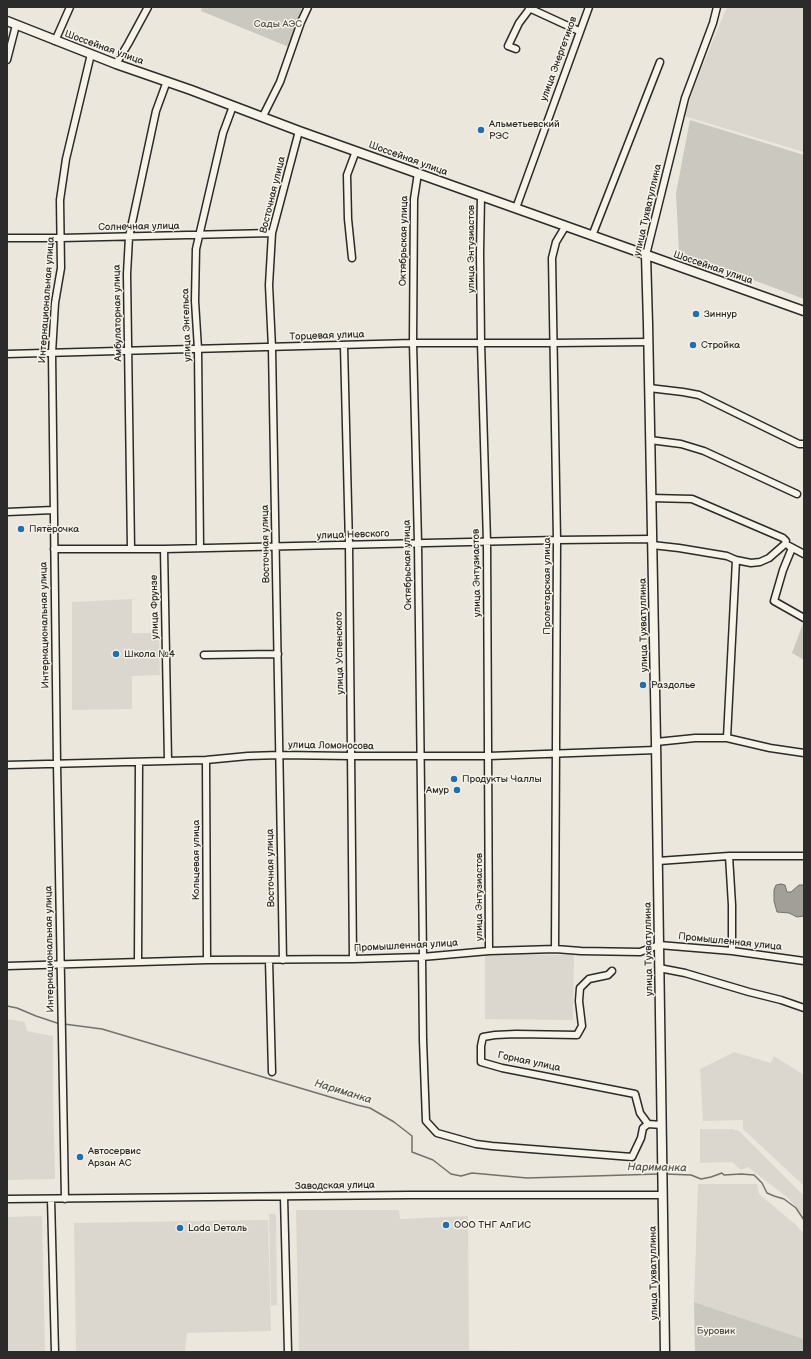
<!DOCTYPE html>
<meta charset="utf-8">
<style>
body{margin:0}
#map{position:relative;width:811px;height:1359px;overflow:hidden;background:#ebe7dd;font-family:"Balsamiq Sans",sans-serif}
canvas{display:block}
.frame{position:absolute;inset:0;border:8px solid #2b2b2b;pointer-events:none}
</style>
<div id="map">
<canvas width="811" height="1359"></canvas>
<div class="frame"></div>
</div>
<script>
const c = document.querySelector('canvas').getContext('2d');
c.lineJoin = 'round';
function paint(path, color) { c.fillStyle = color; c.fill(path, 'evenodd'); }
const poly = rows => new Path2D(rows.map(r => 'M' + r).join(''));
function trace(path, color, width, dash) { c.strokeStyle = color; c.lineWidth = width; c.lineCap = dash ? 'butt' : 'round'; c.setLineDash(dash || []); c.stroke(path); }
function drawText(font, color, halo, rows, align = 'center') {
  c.font = font + ' "Balsamiq Sans",sans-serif'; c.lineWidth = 3; c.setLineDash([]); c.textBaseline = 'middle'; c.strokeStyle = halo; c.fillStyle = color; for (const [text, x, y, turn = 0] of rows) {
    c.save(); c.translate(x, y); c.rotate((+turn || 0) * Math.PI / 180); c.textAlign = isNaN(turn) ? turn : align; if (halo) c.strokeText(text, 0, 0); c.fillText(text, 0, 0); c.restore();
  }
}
const built = poly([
 [727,7,804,7,804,152,684,116,697,79],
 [132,599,132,633,159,633,160,675,132,676,132,709,72,710,72,602],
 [485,954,574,955,573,1020,485,1019],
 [7,1019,25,1022,27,1031,53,1036,53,1093,55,1179,7,1180],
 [734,1052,771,1063,774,1056,804,1075,804,1186,743,1129,743,1120,703,1121,700,1069],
 [700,1129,732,1129,739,1131,804,1196,804,1216,788,1198,748,1167,741,1170,732,1162,700,1163],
 [698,1184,757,1184,759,1194,795,1224,804,1234,804,1339,694,1302],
 [296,1210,399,1210,400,1219,468,1216,469,1350,573,1352,299,1352],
 [269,1214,276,1214,277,1305,271,1306],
 [42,1216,45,1352,7,1352,7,1217],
 [268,1220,271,1331,187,1333,185,1352,76,1352,74,1223]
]);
const green = poly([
 [202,7,302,7,289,47,201,11],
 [690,120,804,155,804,299,679,252,676,193],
 [804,621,804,660,792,653],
 [694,1302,804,1339,804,1352,695,1352]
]);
const water = poly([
 [781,884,785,885,787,892,791,892,799,885,804,885,804,916,797,917,789,913,777,912,774,901,774,890,776,885,781,884]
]);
const stream = poly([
 [7,1006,17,1008,36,1016,60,1024],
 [64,1024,102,1029,357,1105,370,1108,394,1122,412,1136,412,1152,433,1160,451,1174,461,1176,472,1173,527,1178,659,1174],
 [665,1174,691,1175,701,1179,711,1177,722,1173,724,1175,741,1174,754,1175,762,1183,767,1193,774,1196,784,1199,796,1208,804,1220]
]);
const minor = poly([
 [529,8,579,31],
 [55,41,70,7],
 [516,49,508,46,519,23,531,7],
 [7,60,16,25],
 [116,64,128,44,148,7],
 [263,116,280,82,301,22,308,7],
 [418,173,414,199,413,343,418,543,423,957],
 [481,195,480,253,481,343,487,542,489,951],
 [516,208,589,7],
 [592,236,660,62],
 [7,238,61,238,272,233],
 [646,255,685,98,713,23,717,7],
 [352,258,348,219,347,175,356,151],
 [344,346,349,545,353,959],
 [7,354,413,343,554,343,648,342],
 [649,388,683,392,699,395,799,444,804,444],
 [650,440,681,444,704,451,797,494],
 [651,498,692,499,783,538,786,541,785,544],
 [7,512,53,510],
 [652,545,679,548,727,556,736,560,751,563,760,562,769,558,785,544],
 [789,546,804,554],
 [200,548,198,349,195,301,196,249,223,133,233,106],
 [792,548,783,570,774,601,804,618],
 [54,549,164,549,557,540,652,539],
 [131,549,127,274,129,237,156,111,167,81],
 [164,549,168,761],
 [204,655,278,654],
 [727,738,736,560],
 [656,742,695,738,727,738,770,748,804,753],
 [206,760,207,960],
 [7,765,206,760,248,756,280,755,351,756,489,756,656,750],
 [729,856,732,905,732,951],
 [658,861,729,856,804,856],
 [555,949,557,540,552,258,556,242,565,227],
 [422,957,423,1040,426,1121,437,1133,476,1144,492,1146,632,1157,641,1138,643,1128,648,1124],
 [269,960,272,1072],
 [283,960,272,348,269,285,272,233,299,131],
 [138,961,139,762],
 [7,966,207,960,353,959,422,957,489,951,555,949,581,951,640,952,659,945,732,951,804,961],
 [659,968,685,973,749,992,781,1000,804,1008],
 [612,971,608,975,589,979,580,988,579,1001,582,1026,577,1035,516,1034,495,1035,483,1037,481,1046,481,1062,502,1068,635,1094,640,1113,648,1124,662,1125],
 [284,1197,288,1352],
 [7,1199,409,1195,663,1195],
 [51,1199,55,1352],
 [65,1199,57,764,52,353,55,303,61,268,60,200,66,159,91,54]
]);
const major = poly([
 [7,21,116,64,191,90,299,131,804,311],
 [646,255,648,324,656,742,665,1352]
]);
const markers = [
 [481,130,4,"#1f6fb2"],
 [696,314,4,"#1f6fb2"],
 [693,345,4,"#1f6fb2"],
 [21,529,4,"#1f6fb2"],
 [116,654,4,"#1f6fb2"],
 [643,685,4,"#1f6fb2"],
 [454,779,4,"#1f6fb2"],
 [457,790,4,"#1f6fb2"],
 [80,1157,4,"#1f6fb2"],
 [446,1225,4,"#1f6fb2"],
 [180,1228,4,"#1f6fb2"]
];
const parkNames = [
 ["Сады АЭС",278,24],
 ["Буровик",716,1331]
];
const streetNames = [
 ["Шоссейная улица",104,48,20],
 ["улица Энергетиков",559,59,-70],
 ["Шоссейная улица",408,159,20],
 ["Восточная улица",273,195,-76],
 ["улица Тухватуллина",648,210,-77],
 ["Солнечная улица",139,227,-1],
 ["Октябрьская улица",404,241,-89],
 ["улица Энтузиастов",471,249,-90],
 ["Шоссейная улица",713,268,19],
 ["Интернациональная улица",47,300,-86],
 ["Амбулаторная улица",118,313,-91],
 ["улица Энгельса",187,325,-92],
 ["Торцевая улица",327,336,-2],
 ["улица Невского",353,535,-2],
 ["Восточная улица",266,544,-91],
 ["Октябрьская улица",408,565,-91],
 ["улица Энтузиастов",477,573,-91],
 ["Пролетарская улица",547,586,-90],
 ["улица Фрунзе",155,607,-91],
 ["Интернациональная улица",45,625,-91],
 ["улица Тухватуллина",644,625,-91],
 ["улица Успенского",340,653,-91],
 ["улица Ломоносова",331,746,1],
 ["Кольцевая улица",196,860,-90],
 ["Восточная улица",271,868,-91],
 ["улица Энтузиастов",479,897,-90],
 ["Промышленная улица",730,942,6],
 ["Промышленная улица",406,946,-3],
 ["Интернациональная улица",50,949,-91],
 ["улица Тухватуллина",649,949,-91],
 ["Горная улица",529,1062,12],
 ["Заводская улица",335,1186,-1],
 ["улица Тухватуллина",654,1273,-91]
];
const poiNames = [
 ["Альметьевский",489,124],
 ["РЭС",489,136],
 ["Зиннур",704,314],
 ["Стройка",701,345],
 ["Пятёрочка",29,529],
 ["Школа №4",124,654],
 ["Раздолье",651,685],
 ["Продукты Чаллы",462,779],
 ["Амур",449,790,"right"],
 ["Автосервис",88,1151],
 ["Арзан АС",88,1163],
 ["ООО ТНГ АлГИС",454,1225],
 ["Lada Dеталь",188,1228]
];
const waterNames = [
 ["Нариманка",343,1092,17],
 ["Нариманка",657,1168,1]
];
paint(built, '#dbd7ce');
paint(green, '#cbc8bf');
paint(water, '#a29f98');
trace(water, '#72716c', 1);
trace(stream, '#72716c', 1.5);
trace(minor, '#2b2b2b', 9);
trace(major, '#2b2b2b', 11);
trace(minor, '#f7f3e8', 6);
trace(major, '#f7f3e8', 8);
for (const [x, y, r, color] of markers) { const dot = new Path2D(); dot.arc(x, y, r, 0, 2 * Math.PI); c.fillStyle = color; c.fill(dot); trace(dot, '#f7f3e8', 1.5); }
drawText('10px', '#535250', '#f7f3e8', parkNames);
drawText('10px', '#2b2b2b', '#f7f3e8', streetNames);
drawText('10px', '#2b2b2b', '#f7f3e8', poiNames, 'left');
drawText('italic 11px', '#555451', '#f7f3e8', waterNames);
</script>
